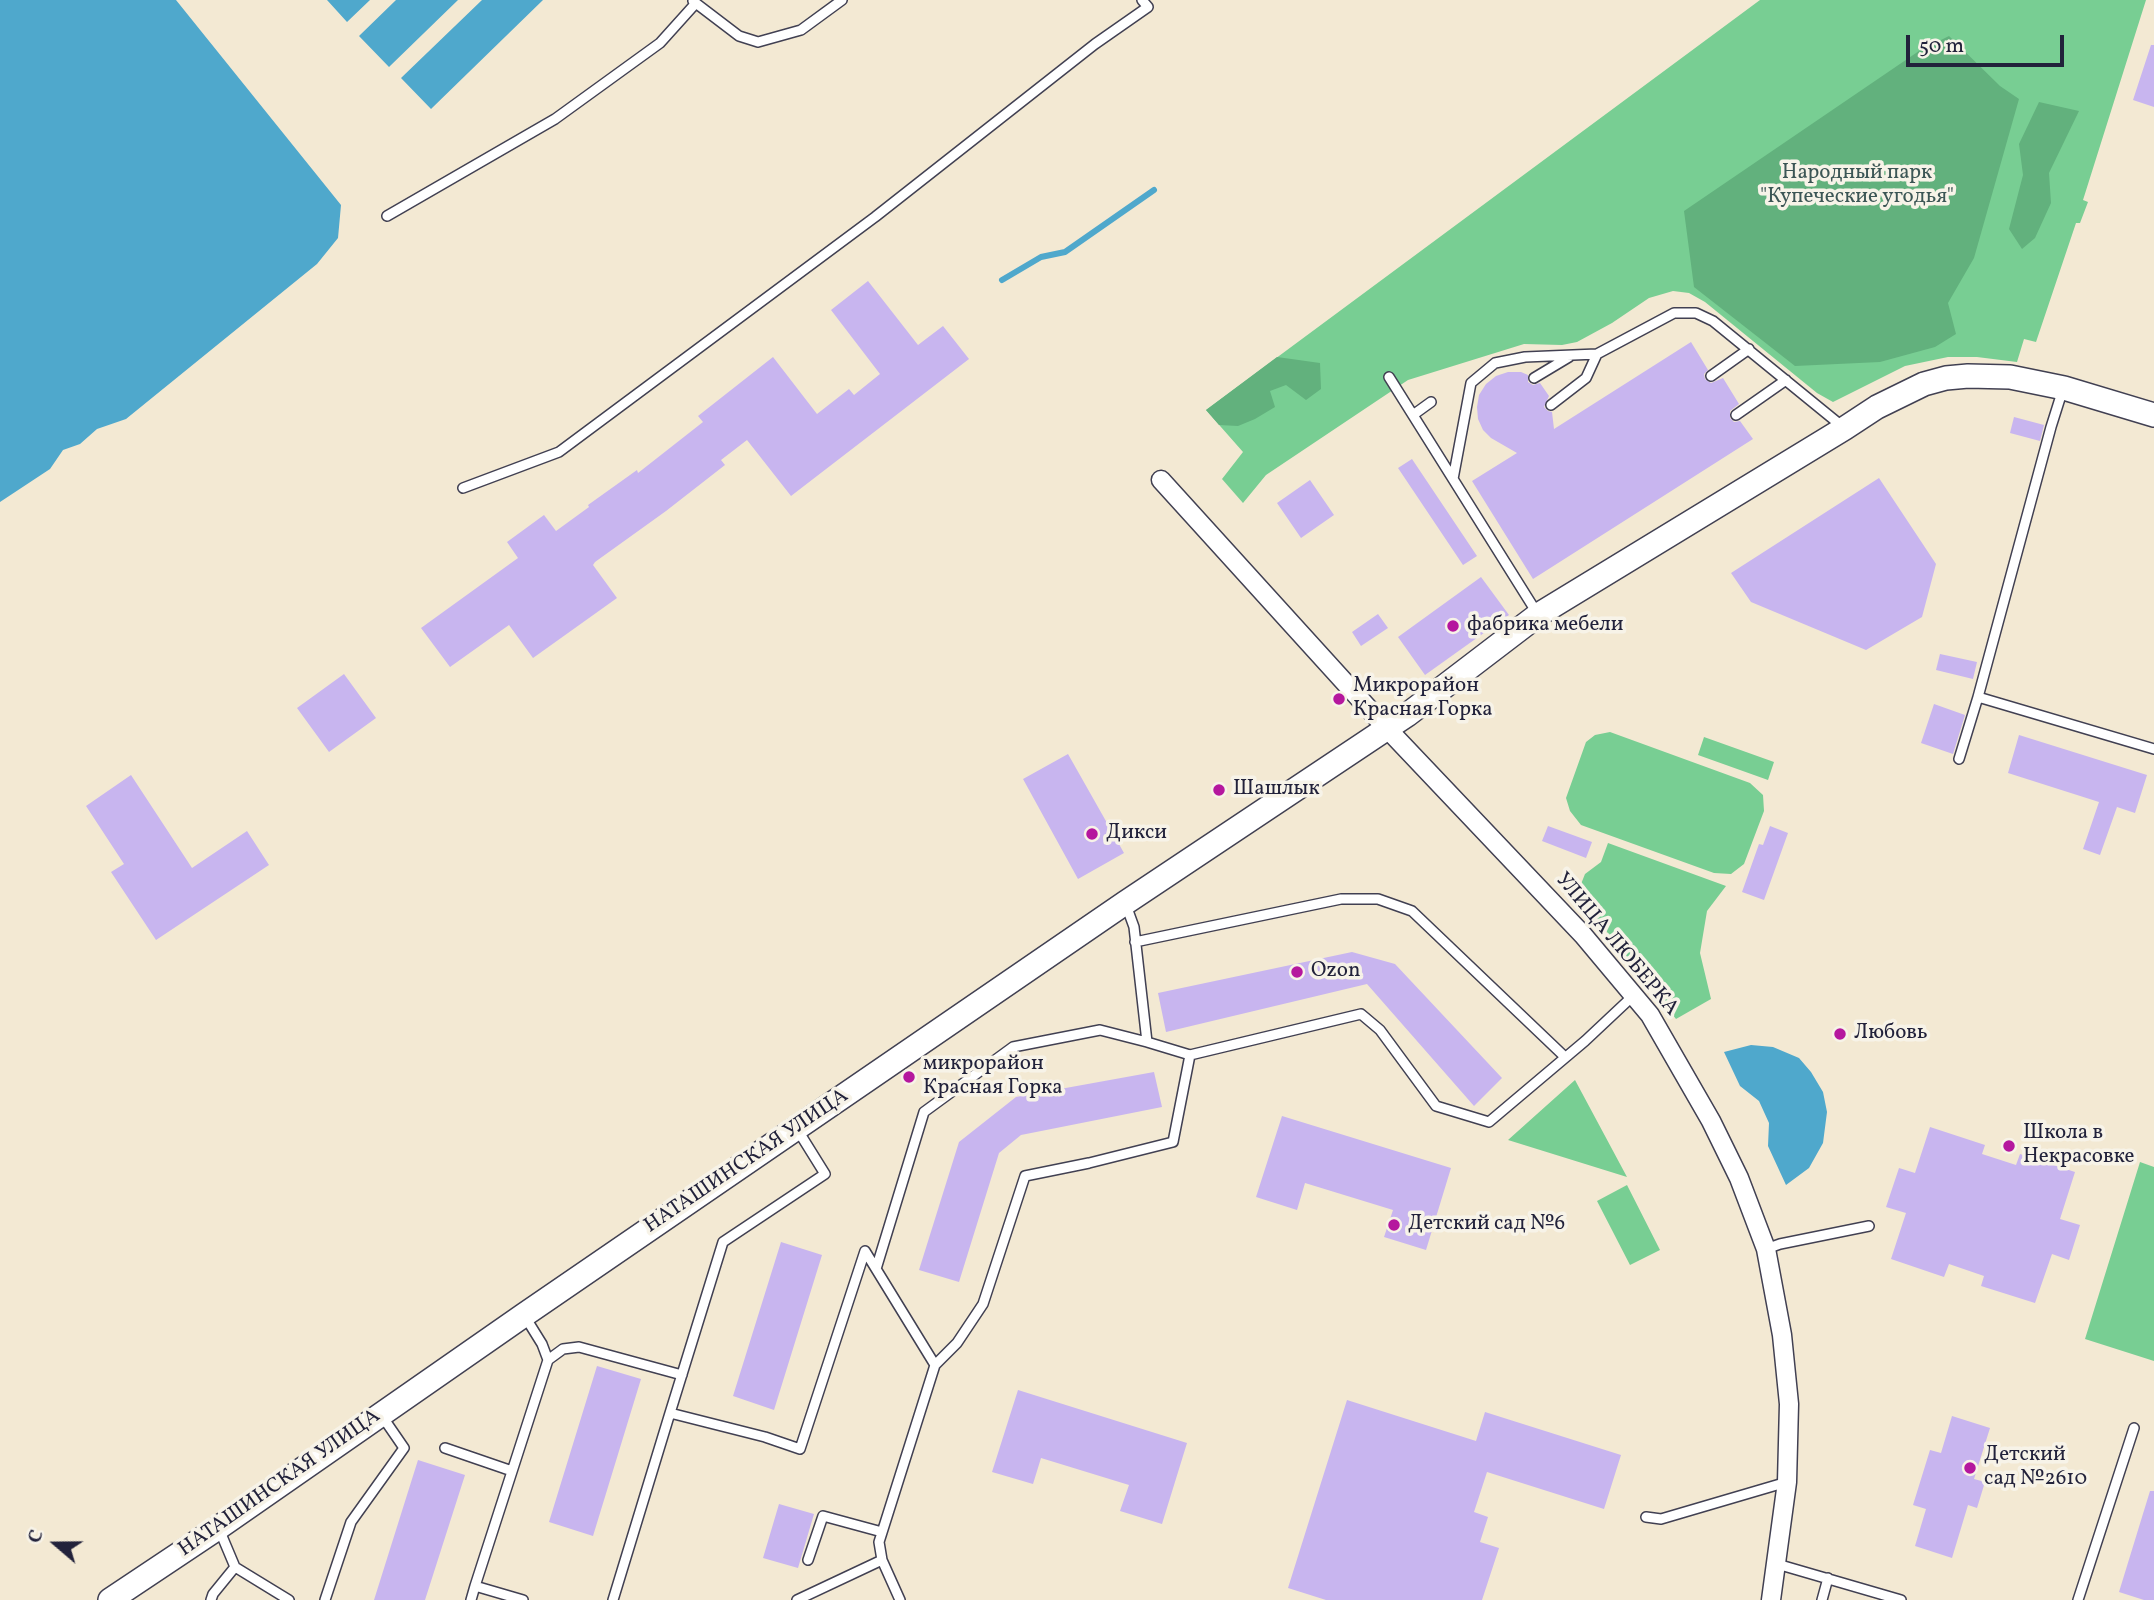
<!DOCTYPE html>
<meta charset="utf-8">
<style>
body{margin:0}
#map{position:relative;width:2154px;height:1600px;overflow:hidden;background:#f3e9d3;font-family:Vollkorn,serif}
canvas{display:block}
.north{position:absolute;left:21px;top:1509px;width:70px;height:70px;-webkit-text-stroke:5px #f7f3e8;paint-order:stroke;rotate:290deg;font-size:19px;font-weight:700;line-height:28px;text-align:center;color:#22223b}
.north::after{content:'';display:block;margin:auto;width:24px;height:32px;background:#22223b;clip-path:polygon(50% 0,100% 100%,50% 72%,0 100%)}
.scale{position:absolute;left:1906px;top:35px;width:158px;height:32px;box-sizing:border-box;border:4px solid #22223b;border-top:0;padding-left:9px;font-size:21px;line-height:24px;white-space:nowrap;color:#22223b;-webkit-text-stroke:5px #f7f3e8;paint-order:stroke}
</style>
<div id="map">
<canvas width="2154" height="1600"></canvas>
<div class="north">С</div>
<div class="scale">50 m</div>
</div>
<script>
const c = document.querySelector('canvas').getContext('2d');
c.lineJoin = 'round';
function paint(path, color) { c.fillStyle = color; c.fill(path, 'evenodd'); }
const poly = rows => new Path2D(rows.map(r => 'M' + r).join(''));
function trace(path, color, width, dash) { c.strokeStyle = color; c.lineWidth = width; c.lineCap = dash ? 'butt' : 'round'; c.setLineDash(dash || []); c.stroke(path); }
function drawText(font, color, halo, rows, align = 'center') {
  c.font = font + ' Vollkorn,serif'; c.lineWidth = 7; c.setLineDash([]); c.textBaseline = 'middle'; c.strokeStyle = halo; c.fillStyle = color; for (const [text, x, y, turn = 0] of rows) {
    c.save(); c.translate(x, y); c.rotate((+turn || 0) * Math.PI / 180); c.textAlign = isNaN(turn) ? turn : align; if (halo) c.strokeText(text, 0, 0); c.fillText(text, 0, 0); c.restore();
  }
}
const green = poly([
 [1760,0,2146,0,2083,200,2088,202,2080,223,2076,223,2036,342,2024,339,2017,362,1977,357,1948,357,1905,366,1833,402,1817,393,1705,302,1689,293,1673,291,1649,298,1612,323,1577,342,1562,345,1524,344,1408,380,1266,475,1243,503,1222,479,1243,452,1206,410],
 [1610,732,1750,783,1763,795,1764,811,1744,864,1731,874,1714,873,1581,825,1570,811,1566,798,1586,742,1595,735],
 [1704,737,1774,762,1768,780,1698,755],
 [1608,843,1726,886,1707,911,1700,953,1711,999,1676,1019,1577,894,1585,874,1601,862],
 [1575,1080,1627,1177,1508,1140],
 [2140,1162,2154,1167,2154,1361,2085,1339],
 [1627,1185,1660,1250,1630,1265,1597,1201]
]);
const forest = poly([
 [1949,36,2000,86,2019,99,1974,258,1948,303,1956,334,1935,347,1880,362,1795,366,1694,287,1684,211,1919,51],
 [2039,102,2079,111,2049,173,2051,203,2035,238,2022,249,2009,229,2023,175,2019,144],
 [1277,357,1320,363,1321,389,1306,400,1286,385,1270,391,1275,407,1255,419,1238,426,1219,425,1206,410]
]);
const water = poly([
 [0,0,176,0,341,205,338,238,317,264,126,419,97,429,80,444,63,450,50,469,0,502],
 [327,0,370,0,347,22],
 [396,0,458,0,389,67,359,36],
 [482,0,543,0,431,109,401,78],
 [1751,1045,1773,1047,1799,1058,1811,1072,1823,1092,1827,1112,1823,1143,1809,1168,1786,1185,1768,1146,1769,1123,1759,1101,1740,1086,1724,1052]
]);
const stream = poly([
 [1002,280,1041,257,1065,252,1154,190]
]);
const building = poly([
 [2151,45,2154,45,2154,107,2133,100],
 [868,281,918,345,943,326,969,359,791,496,747,440,721,460,725,465,666,511,595,562,593,565,617,598,533,658,509,625,450,667,421,628,518,558,507,542,544,515,556,531,589,507,588,505,637,470,638,473,703,422,698,416,773,357,817,414,849,389,854,395,880,374,831,310],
 [1691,342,1708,370,1704,374,1705,379,1711,383,1723,378,1739,404,1730,411,1730,418,1734,422,1740,421,1753,439,1533,579,1472,481,1517,453,1491,438,1483,430,1478,419,1477,407,1479,395,1486,384,1496,376,1508,372,1521,372,1528,375,1528,382,1533,385,1540,383,1549,396,1544,407,1548,411,1552,412,1554,429],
 [2014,417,2044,425,2040,441,2010,433],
 [1412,459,1477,556,1463,565,1398,468],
 [1879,478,1936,564,1922,617,1866,650,1751,602,1731,573],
 [1310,480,1334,515,1301,538,1277,503],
 [1481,577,1509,615,1425,675,1398,637],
 [1378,614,1388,628,1361,646,1352,632],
 [1940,654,1977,662,1973,679,1936,670],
 [344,674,376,718,329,752,297,708],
 [1934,704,1965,715,1953,754,1921,743],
 [2019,735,2147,775,2135,813,2117,807,2100,855,2083,849,2099,802,2008,773],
 [1068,754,1124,853,1078,879,1023,779],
 [131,775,192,868,247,831,269,865,156,940,111,872,124,864,86,806],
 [1548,826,1592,842,1586,858,1542,841],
 [1770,826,1788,833,1764,900,1742,892,1759,844,1763,845],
 [1352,952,1395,964,1502,1078,1474,1106,1367,984,1166,1032,1158,993],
 [1154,1072,1162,1107,1021,1135,999,1153,959,1282,919,1270,959,1142,1016,1097],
 [1282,1116,1451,1168,1426,1250,1384,1237,1393,1210,1305,1183,1297,1210,1256,1197],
 [1930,1127,1985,1145,1982,1154,2016,1165,2020,1154,2075,1172,2060,1219,2080,1225,2069,1260,2052,1254,2035,1303,1981,1286,1984,1276,1949,1264,1944,1277,1891,1259,1906,1213,1886,1207,1899,1168,1915,1173],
 [781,1242,822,1255,774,1410,733,1396],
 [597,1366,641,1379,593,1536,549,1522],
 [1018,1390,1187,1443,1162,1524,1120,1511,1129,1485,1041,1458,1033,1484,992,1472],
 [1347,1400,1476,1441,1485,1412,1621,1455,1604,1509,1487,1472,1474,1512,1488,1517,1480,1542,1499,1548,1482,1600,1326,1600,1288,1588],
 [1952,1416,1990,1428,1974,1479,1985,1482,1977,1508,1968,1505,1952,1558,1915,1546,1926,1509,1913,1505,1930,1450,1941,1453],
 [418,1460,465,1475,425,1600,374,1600],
 [2150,1491,2154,1491,2154,1600,2144,1600,2119,1592],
 [779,1504,814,1514,798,1568,763,1558]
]);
const service = poly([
 [693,1,739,36,758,42,801,30,842,0],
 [387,216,555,119,660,43,696,3],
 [1711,376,1749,349],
 [1389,377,1453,479],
 [1534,378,1569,357],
 [2063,389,2051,427,1978,697,2154,749],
 [1551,405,1586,378,1597,354],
 [1413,415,1431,402],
 [1736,415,1786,380],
 [463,488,559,452,875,217,1095,44,1148,7,1142,0],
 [1537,613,1453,479,1471,383,1495,363,1525,357,1597,354,1674,313,1696,313,1713,321,1843,427],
 [1959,759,1978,697],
 [1135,942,1341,899,1378,899,1412,911,1565,1057],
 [1190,1055,1361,1014,1380,1030,1436,1106,1489,1122,1585,1041,1634,995],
 [1766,1249,1780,1244,1869,1226],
 [876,1269,924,1112,1013,1047,1100,1030,1147,1042],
 [548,1360,563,1349,579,1347,682,1375],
 [670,1413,723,1242,825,1174,797,1129],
 [445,1448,512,1471],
 [1646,1517,1661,1519,1787,1482],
 [219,1529,235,1567],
 [808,1560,823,1516,882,1532],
 [1777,1564,1901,1600],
 [475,1586,548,1360,542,1344,524,1315],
 [211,1600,213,1594,235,1567,289,1600],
 [325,1600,351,1522,404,1448,382,1416],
 [471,1600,475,1586,523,1600],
 [613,1600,670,1413,765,1437,800,1449,865,1251,935,1365,957,1343,983,1304,1025,1176,1089,1163,1173,1142,1190,1055,1147,1042,1134,927,1126,905],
 [797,1600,882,1560],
 [900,1600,882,1560,879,1542,935,1365],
 [1822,1600,1828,1578],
 [2078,1600,2134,1428]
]);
const minor = poly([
 [1161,480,1378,719,1583,935,1650,1015,1711,1121,1739,1178,1766,1249,1782,1335,1789,1404,1787,1482,1771,1600]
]);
const tertiary = poly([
 [110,1600,218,1528,524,1315,1125,903,1407,715,1538,615,1845,428,1877,407,1924,384,1946,378,1968,376,2010,377,2064,388,2154,415]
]);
const markers = [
 [1453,626,7,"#b5179e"],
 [1339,699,7,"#b5179e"],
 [1219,790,7,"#b5179e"],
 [1092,834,7,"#b5179e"],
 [1297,972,7,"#b5179e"],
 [1840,1034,7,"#b5179e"],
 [909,1077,7,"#b5179e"],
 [2009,1146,7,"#b5179e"],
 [1394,1225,7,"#b5179e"],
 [1970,1468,7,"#b5179e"]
];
const parkNames = [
 ["Народный парк",1857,174],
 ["\"Купеческие угодья\"",1857,198]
];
const poiNames = [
 ["фабрика мебели",1467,626],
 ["Микрорайон",1353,687],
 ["Красная Горка",1353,711],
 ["Шашлык",1233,790],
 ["Дикси",1106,834],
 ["Ozon",1311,972],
 ["Любовь",1854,1034],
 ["микрорайон",923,1065],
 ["Красная Горка",923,1089],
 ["Школа в",2023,1134],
 ["Некрасовке",2023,1158],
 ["Детский сад №6",1408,1225],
 ["Детский",1984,1456],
 ["сад №2610",1984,1480]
];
const streetNames = [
 ["УЛИЦА ЛЮБЕРКА",1616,945,50],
 ["НАТАШИНСКАЯ УЛИЦА",747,1162,-34],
 ["НАТАШИНСКАЯ УЛИЦА",280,1484,-35]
];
paint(green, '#78ce93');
paint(forest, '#62b17d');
paint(water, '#4fa8cc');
trace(stream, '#4fa8cc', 6);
paint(building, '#c8b5ef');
trace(service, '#414052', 12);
trace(minor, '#414052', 21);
trace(tertiary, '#414052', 26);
trace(service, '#fff', 9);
trace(minor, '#fff', 18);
trace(tertiary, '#fff', 23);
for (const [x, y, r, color] of markers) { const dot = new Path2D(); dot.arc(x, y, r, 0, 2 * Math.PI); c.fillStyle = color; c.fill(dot); trace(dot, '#f7f3e8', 2.5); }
drawText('21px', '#3c5655', '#f7f3e8', parkNames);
drawText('21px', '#22223b', '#f7f3e8', poiNames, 'left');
drawText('21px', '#22223b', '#f7f3e8', streetNames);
</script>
